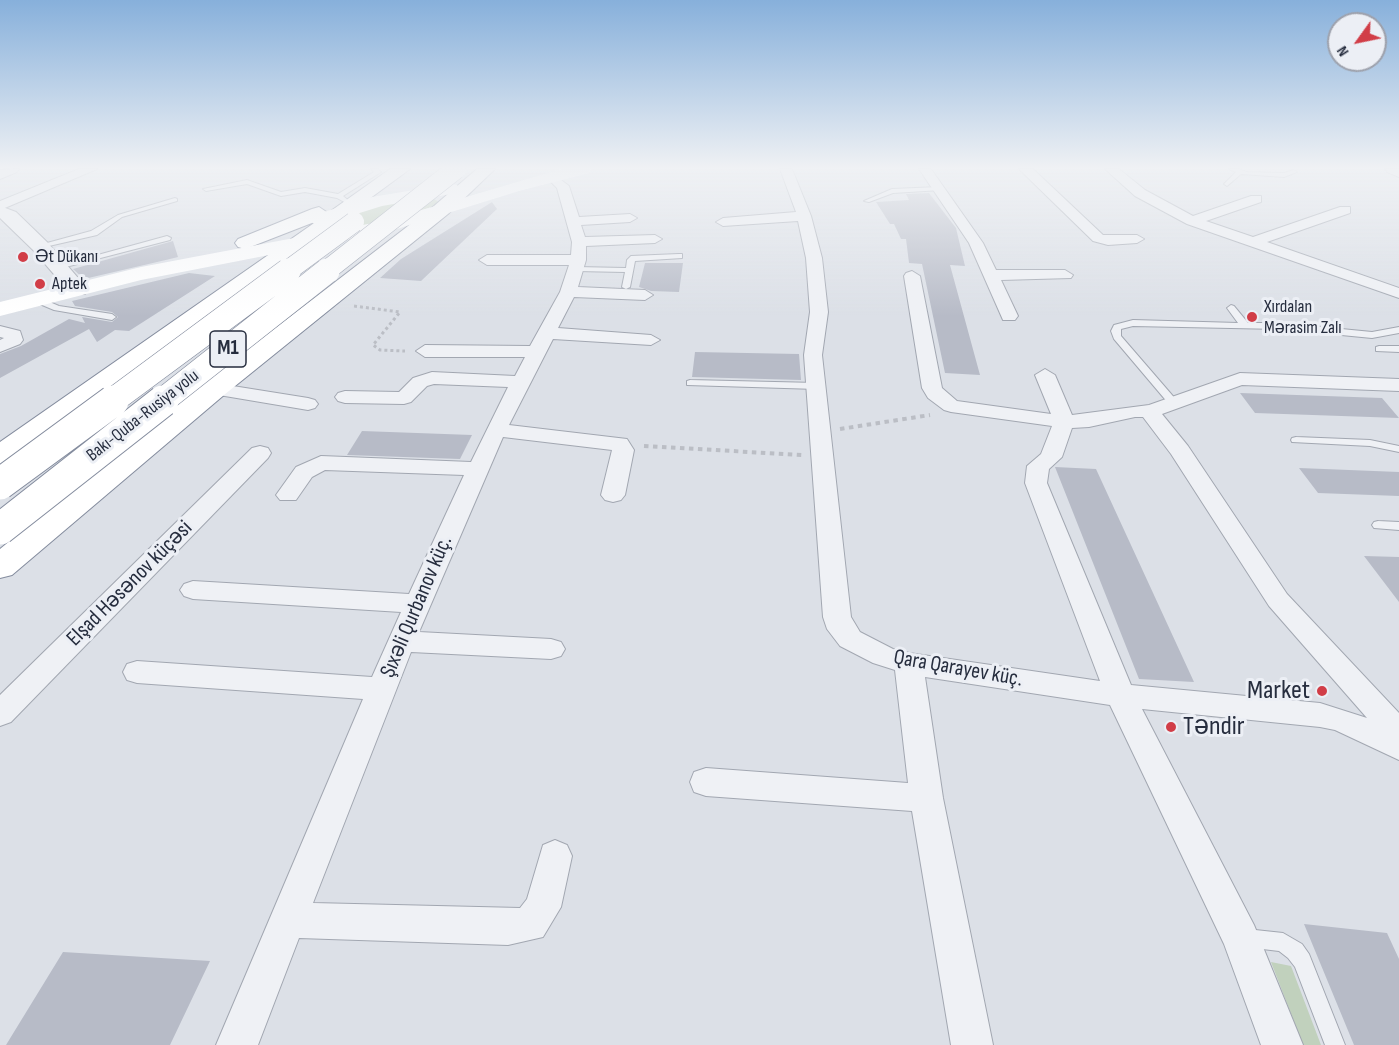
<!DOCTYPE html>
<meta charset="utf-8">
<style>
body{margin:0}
#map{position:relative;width:1399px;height:1045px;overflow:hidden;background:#dce0e7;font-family:"Sofia Sans Condensed",sans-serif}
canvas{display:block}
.north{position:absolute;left:1327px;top:12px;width:60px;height:60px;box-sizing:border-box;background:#eceff5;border:2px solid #9da1ac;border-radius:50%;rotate:237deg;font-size:16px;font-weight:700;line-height:24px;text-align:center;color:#262d3e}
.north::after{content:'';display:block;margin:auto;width:21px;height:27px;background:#d13d47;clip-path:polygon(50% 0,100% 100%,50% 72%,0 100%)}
</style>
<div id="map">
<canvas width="1399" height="1045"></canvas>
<div class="north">N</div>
</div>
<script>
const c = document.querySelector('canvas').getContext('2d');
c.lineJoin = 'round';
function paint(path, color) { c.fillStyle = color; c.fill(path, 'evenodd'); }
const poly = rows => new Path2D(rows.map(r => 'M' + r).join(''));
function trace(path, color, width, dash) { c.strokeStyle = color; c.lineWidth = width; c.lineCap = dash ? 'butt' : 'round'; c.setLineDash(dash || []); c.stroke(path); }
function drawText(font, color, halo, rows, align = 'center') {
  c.font = font + ' "Sofia Sans Condensed",sans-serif'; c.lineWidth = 6; c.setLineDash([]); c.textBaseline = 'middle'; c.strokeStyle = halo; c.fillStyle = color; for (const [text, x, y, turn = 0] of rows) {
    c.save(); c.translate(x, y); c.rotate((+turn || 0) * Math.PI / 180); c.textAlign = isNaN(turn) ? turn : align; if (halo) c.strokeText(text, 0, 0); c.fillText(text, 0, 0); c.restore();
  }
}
const green = poly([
 [432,198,439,202,432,207,378,223,358,226,344,217,379,204],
 [1271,962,1291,966,1321,1045,1303,1045]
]);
const building = poly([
 [929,193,956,228,965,266,950,265,980,375,945,373,922,264,909,263,906,239,901,239,894,224,890,224,876,202,909,200,906,194],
 [492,202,497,209,421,281,380,278,401,259],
 [173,241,178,257,170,259,84,279,73,269],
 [645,263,683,263,679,292,651,291,639,287],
 [189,273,215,276,129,331,115,330,97,342,89,329,0,378,0,354,21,346,69,319,85,323,82,317,112,322,118,317,112,312,75,306,72,301],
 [695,352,799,354,801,380,692,377],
 [1240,393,1382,398,1399,418,1255,413],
 [362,431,472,435,460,459,347,455],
 [1055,467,1096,469,1194,682,1139,679],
 [1299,468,1399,472,1399,496,1318,493],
 [1364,556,1399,557,1399,602],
 [1304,924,1387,933,1399,959,1399,1045,1354,1045],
 [63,952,210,961,170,1045,6,1045]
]);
const pathFar1 = poly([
 [354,306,400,312,373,345,380,350,405,351]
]);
const path = poly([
 [840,429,930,415],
 [644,446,802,455]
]);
const service = poly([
 [371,169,378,169,381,172,343,196,349,201,346,203,337,198,305,192,281,196,247,184,206,191,203,189,247,180,281,192,305,188,338,194,374,172,371,169],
 [1229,169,1239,169,1247,172,1284,173,1294,170,1297,172,1284,177,1241,174,1227,186,1224,184,1236,172,1229,169],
 [939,187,942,189,941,190,893,193,869,202,864,201,892,189,939,187],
 [175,198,177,199,177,201,122,217,97,235,40,248,36,246,91,231,118,215,175,198],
 [167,236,171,238,170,240,58,269,54,267,167,236],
 [679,254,682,254,682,258,635,261,630,287,626,289,622,287,625,272,576,271,572,269,576,267,626,268,627,260,631,256,679,254],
 [38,297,59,306,112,314,116,317,112,320,54,310,35,302,35,298,38,297],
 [1231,305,1234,306,1248,323,1280,323,1372,332,1399,327,1399,333,1372,338,1280,329,1133,326,1121,329,1121,336,1178,402,1173,405,1169,404,1114,339,1111,331,1114,325,1133,320,1238,323,1227,308,1231,305],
 [1379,346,1399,346,1399,352,1376,351,1376,347,1379,346],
 [690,380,817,383,822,386,817,389,687,385,687,381,690,380],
 [1296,437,1370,440,1399,446,1399,452,1370,446,1292,442,1291,440,1292,438,1296,437],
 [1378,521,1399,522,1399,530,1374,528,1372,525,1374,522,1378,521],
 [1246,929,1283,933,1302,944,1309,954,1345,1045,1325,1045,1295,967,1288,958,1279,951,1246,947,1239,944,1237,938,1239,932,1246,929]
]);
const minor = poly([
 [19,169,17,172,0,179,0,170,19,169],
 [79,169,97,169,0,210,0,201,79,169],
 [780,169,792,169,811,216,822,258,828,312,822,355,851,617,860,632,893,649,909,653,1100,681,1025,483,1027,466,1041,454,1052,426,951,412,944,410,928,398,922,388,904,276,906,273,912,271,920,276,942,388,957,401,1051,414,1035,375,1045,369,1055,375,1072,415,1149,405,1240,373,1399,379,1399,391,1242,385,1162,414,1188,446,1287,594,1399,713,1399,760,1335,730,1320,727,1142,709,1254,925,1303,1045,1261,1045,1224,944,1110,705,925,677,943,798,993,1045,951,1045,912,811,706,796,694,792,690,782,694,772,706,768,908,783,895,670,873,663,840,646,827,629,823,617,804,355,810,312,806,258,798,221,723,226,716,222,723,218,796,212,780,169],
 [1135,417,1143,417,1171,454,1269,606,1367,718,1320,703,1131,685,1047,483,1049,469,1062,457,1072,428,1089,427,1135,417],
 [919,169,931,169,983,243,996,270,1065,270,1073,275,1071,278,1001,280,1018,316,1015,320,1003,320,969,243,919,169],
 [1019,169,1033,169,1103,235,1137,235,1144,239,1137,243,1108,245,1093,241,1019,169],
 [1105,169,1119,169,1145,190,1193,216,1251,196,1261,196,1261,202,1206,221,1253,237,1340,207,1350,207,1350,213,1267,242,1399,288,1399,298,1187,224,1135,196,1105,169],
 [1385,169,1399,169,1399,177,1387,172,1385,169],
 [552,173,569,186,579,217,630,214,637,218,630,222,581,225,585,237,655,235,662,239,655,243,586,246,586,260,578,287,645,290,653,295,645,300,574,297,558,328,651,335,660,340,651,345,553,339,509,425,627,439,634,450,625,495,621,500,613,502,605,500,601,495,612,450,503,437,419,632,551,639,561,642,565,649,561,656,551,659,411,652,313,903,520,908,527,899,543,845,555,840,567,845,572,856,561,907,543,937,508,945,299,938,258,1045,216,1045,363,699,137,683,127,680,123,672,127,664,137,661,372,677,401,612,193,599,184,596,180,590,184,584,193,581,409,594,464,475,325,470,312,477,296,500,280,500,276,495,296,467,321,456,471,462,508,387,434,384,427,386,411,402,404,404,345,403,338,401,335,397,338,393,345,391,399,392,413,378,432,372,515,376,525,357,425,357,416,351,425,345,530,346,560,292,569,265,487,265,479,260,487,255,571,255,572,242,557,188,546,177,552,173],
 [0,326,20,331,23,340,20,344,0,352,0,340,4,338,0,337,0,326],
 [214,383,308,398,315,400,318,404,315,408,308,410,207,393,204,389,207,385,214,383],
 [260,446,268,448,271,453,268,458,11,722,0,726,0,695,252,448,260,446]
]);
const tertiary = poly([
 [0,206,16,212,47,242,85,286,88,290,85,294,71,294,33,250,0,218,0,206]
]);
const secondary = poly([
 [562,169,591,169,589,173,519,191,387,232,141,280,0,316,0,302,141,267,384,221,562,169],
 [451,184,457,185,460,189,457,193,382,206,318,226,308,220,311,216,372,197,451,184]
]);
const trunk = poly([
 [390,169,410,169,11,462,0,465,0,442,317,221,245,249,238,247,235,243,238,239,312,209,319,207,328,213,390,169],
 [477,169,495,169,448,214,224,395,12,575,0,578,0,549,204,383,434,206,477,169]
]);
const trunkBridgeFar2 = poly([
 [286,272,354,222],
 [325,272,456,169]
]);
const trunkBridgeFar1 = poly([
 [111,402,288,271],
 [161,402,327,271]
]);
const trunkBridge = poly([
 [0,484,113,401],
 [0,529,163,401]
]);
const markers = [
 [23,257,6,"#d13d47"],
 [40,284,6,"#d13d47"],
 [1252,317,6,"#d13d47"],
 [1322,691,6,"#d13d47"],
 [1171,727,6,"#d13d47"]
];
const farPoinames = [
 ["Ət Dükanı",35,257],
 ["Aptek",52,284],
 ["Xırdalan",1264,307],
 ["Mərasim Zalı",1264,328]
];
const farStreetnames = [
 ["Bakı-Quba-Rusiya yolu",143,416,-38]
];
const shields = [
 [228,349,36]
];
const shieldNames = [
 ["M1",228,349]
];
const streetNames = [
 ["Elşad Həsənov küçəsi",130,584,-45],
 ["Şıxəli Qurbanov küç.",417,607,-67],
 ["Qara Qarayev küç.",958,669,10]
];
const nearPoinames = [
 ["Market",1310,691],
 ["Təndir",1183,727,"left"]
];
paint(green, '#c1d1bd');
paint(building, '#b7bbc7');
trace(service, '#a2a7b1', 2);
trace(minor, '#a2a7b1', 2);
trace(tertiary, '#a2a7b1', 2);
trace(trunk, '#848c9e', 2);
trace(pathFar1, '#bbbec5', 3, [3, 3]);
trace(path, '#bbbec5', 4, [4.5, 4.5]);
paint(service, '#eff1f5');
paint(minor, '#eff1f5');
paint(tertiary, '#eff1f5');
paint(secondary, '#fff');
paint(trunk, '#fff');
trace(trunkBridgeFar2, '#848c9e', 21, []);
trace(trunkBridgeFar1, '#848c9e', 26, []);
trace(trunkBridge, '#848c9e', 33, []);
trace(trunkBridgeFar2, '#fff', 20);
trace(trunkBridgeFar1, '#fff', 25);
trace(trunkBridge, '#fff', 31);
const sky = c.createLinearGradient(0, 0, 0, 316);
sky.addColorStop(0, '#87b0db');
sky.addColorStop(0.53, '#eff1f4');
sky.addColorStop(1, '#eff1f400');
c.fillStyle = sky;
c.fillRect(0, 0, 1399, 316);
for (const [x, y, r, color] of markers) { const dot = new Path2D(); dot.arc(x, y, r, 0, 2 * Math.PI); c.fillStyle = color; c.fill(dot); trace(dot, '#eceff5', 2); }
drawText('18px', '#262d3e', '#eceff5', farPoinames, 'left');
drawText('18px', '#262d3e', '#eceff5', farStreetnames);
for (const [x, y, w] of shields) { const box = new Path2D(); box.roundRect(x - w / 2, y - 18, w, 36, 4.5); c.fillStyle = '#eceff5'; c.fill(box); trace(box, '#262d3e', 1.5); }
drawText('bold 21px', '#262d3e', null, shieldNames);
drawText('22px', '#262d3e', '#eceff5', streetNames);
drawText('27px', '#262d3e', '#eceff5', nearPoinames, 'right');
</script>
